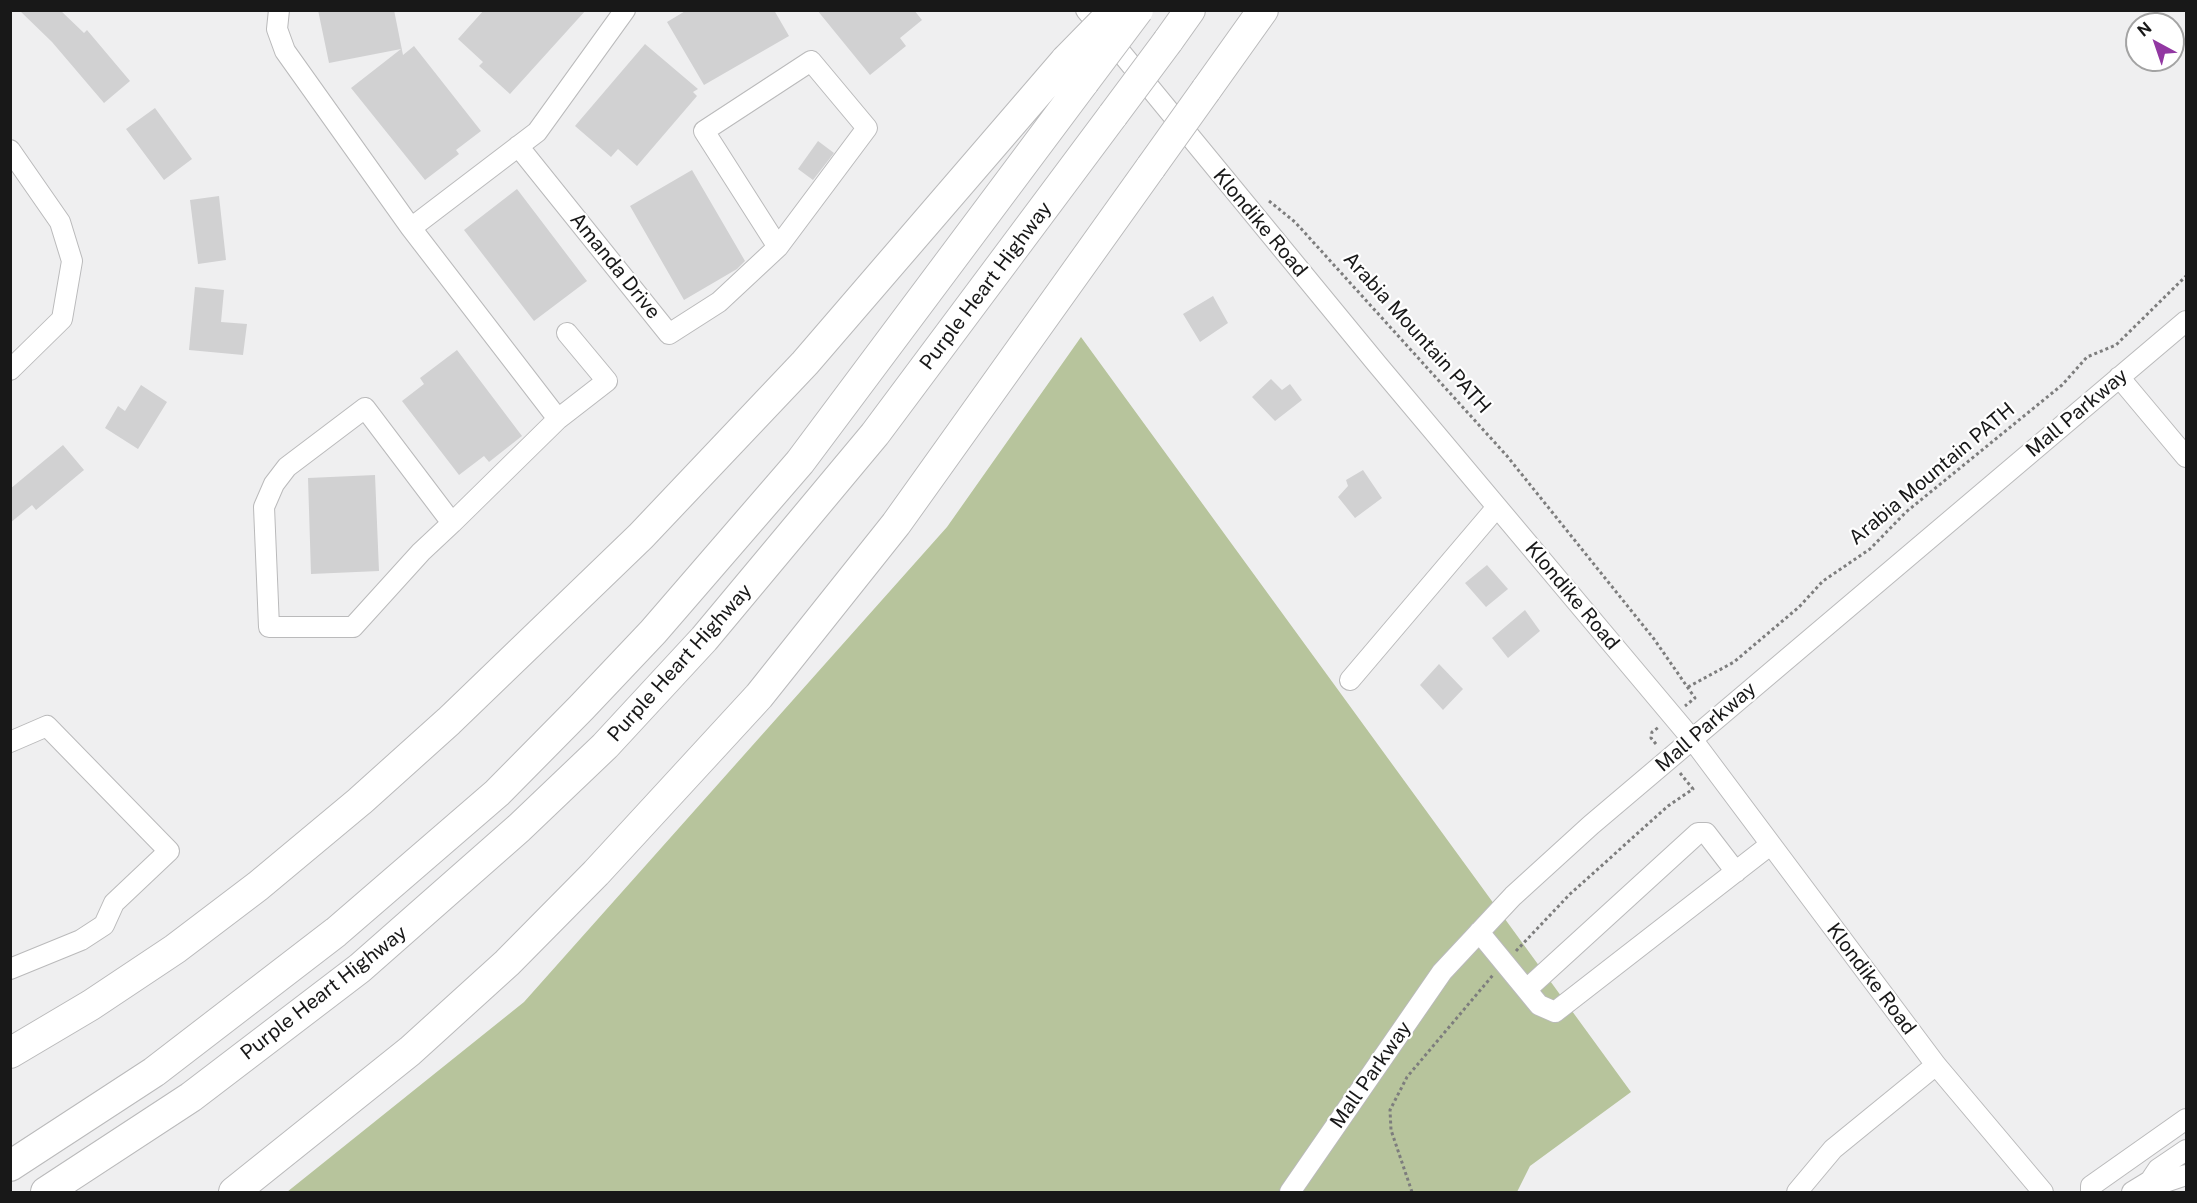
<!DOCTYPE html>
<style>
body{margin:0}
#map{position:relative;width:2197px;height:1203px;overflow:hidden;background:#efeff0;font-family:"Public Sans",sans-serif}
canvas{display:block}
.frame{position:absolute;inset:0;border:12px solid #181818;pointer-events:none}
.north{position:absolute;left:2125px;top:12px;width:60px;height:60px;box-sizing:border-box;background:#fff;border:2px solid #a3a3a3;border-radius:50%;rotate:320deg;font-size:16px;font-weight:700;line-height:24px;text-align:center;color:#181818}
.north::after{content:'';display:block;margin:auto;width:21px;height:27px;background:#9237a2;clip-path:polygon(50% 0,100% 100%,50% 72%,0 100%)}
</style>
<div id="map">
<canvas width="2197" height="1203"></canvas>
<div class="frame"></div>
<div class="north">N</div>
</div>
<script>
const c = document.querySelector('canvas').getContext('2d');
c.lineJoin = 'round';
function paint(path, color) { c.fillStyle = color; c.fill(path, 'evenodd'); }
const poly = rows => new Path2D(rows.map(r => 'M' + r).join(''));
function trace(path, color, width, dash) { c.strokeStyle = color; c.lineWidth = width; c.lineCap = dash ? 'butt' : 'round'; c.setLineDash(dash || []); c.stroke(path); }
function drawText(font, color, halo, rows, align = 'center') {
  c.font = font + ' "Public Sans",sans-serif'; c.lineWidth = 4.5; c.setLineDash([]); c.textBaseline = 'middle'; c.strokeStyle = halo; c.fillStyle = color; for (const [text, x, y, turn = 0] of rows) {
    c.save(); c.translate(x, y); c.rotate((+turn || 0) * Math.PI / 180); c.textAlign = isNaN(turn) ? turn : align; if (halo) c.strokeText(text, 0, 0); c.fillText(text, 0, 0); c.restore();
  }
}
const green = poly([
 [1081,337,1631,1092,1530,1166,1517,1192,287,1192,524,1002,947,527]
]);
const building = poly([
 [19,10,60,10,84,33,87,30,130,81,104,103,52,42],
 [318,10,394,10,403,55,414,46,481,131,456,150,459,154,425,180,351,88,401,49,329,63],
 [484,10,586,10,510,94,479,66,483,62,458,39],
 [687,10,774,10,789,36,704,85,667,22],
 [817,10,914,10,922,20,900,38,906,46,870,75],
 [645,44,698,89,693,92,697,96,637,166,618,149,611,157,575,126],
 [155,108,192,159,164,180,126,129],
 [818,141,834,153,813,180,798,169],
 [692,170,745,261,737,269,684,300,630,206],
 [517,189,587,281,534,321,464,230],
 [219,196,226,260,198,264,190,200],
 [195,287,224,290,221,322,247,324,243,355,189,350],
 [1213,296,1228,323,1200,342,1183,314],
 [457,350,522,436,489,462,484,456,459,475,402,401,424,384,420,378],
 [1271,379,1282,390,1290,384,1302,400,1275,421,1252,397],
 [141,385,167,402,138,449,105,428,118,406,125,411],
 [63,445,84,470,36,510,32,505,10,523,10,489],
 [1363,470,1382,498,1355,518,1338,497,1348,486,1346,480],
 [375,475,379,571,311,574,308,478],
 [1487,565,1508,589,1486,607,1465,583],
 [1525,610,1540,631,1508,658,1492,638],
 [1439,664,1463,689,1443,710,1420,685]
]);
const path = poly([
 [1269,201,1295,222,1507,456,1654,639,1695,698,1685,706],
 [1688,687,1734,662,1799,607,1823,581,1870,549,1906,512,2062,385,2087,357,2116,345,2186,276],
 [1656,744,1651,738,1652,732,1659,727],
 [1516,951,1570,894,1668,806,1693,789,1680,773],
 [1412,1192,1391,1130,1390,1110,1407,1077,1493,975]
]);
const minor = poly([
 [279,10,277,29,285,51,411,228,537,132,625,10],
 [1086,10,1377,364,1692,739,1936,1065,2043,1192],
 [518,146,669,334,719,302,778,247,867,128,811,61,704,131,778,247],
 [10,150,60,222,72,261,62,319,10,370],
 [411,228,558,419],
 [2119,377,2186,457],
 [452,523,365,408,287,467,274,484,264,507,269,627,353,627,421,552,452,523,558,419,607,381,567,333],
 [1350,680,1497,507],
 [10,742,47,726,169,851,114,903,104,925,81,940,10,969],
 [1479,932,1539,1005,1555,1012,1770,845],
 [1527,989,1698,833,1706,833,1736,872],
 [2150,1181,2158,1169,2186,1150],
 [1290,1192,1442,972,1513,896,1591,825,2186,321],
 [1797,1192,1833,1149,1936,1065],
 [2091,1192,2091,1186,2186,1119],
 [2132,1192,2150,1181,2165,1182,2186,1175]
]);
const highway = poly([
 [1168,41,1190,10],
 [1206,90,1263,10],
 [10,1053,91,1005,175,949,258,886,360,801,449,721,641,536,805,363,1066,60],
 [10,1166,154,1072,336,932,497,793,581,708,653,632,800,462,1084,82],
 [46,1192,191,1097,360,968,519,828,605,746,704,639,875,434,1113,115],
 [234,1192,410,1051,507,963,596,873,759,696,896,524,1151,167]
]);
const highwayBridge = poly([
 [1066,60,1115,10],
 [1084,82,1138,10],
 [1113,115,1168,41],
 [1151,167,1206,90]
]);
const streetNames = [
 ["Klondike Road",1260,223,50],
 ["Amanda Drive",615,266,51],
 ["Purple Heart Highway",986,286,-53],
 ["Arabia Mountain PATH",1417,333,48],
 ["Mall Parkway",2077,413,-40],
 ["Arabia Mountain PATH",1932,474,-40],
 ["Klondike Road",1572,596,50],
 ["Purple Heart Highway",680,663,-48],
 ["Mall Parkway",1706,727,-41],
 ["Klondike Road",1871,979,53],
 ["Purple Heart Highway",324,993,-38],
 ["Mall Parkway",1371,1075,-55]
];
paint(green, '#b7c49c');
paint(building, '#d1d1d2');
trace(minor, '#bababb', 22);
trace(highway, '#bababb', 32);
trace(path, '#7d7d7d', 3, [3, 3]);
trace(minor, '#fff', 20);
trace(highway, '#fff', 30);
trace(highwayBridge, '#bababb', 32, []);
trace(highwayBridge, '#fff', 30);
drawText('20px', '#181818', '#fff', streetNames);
</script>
